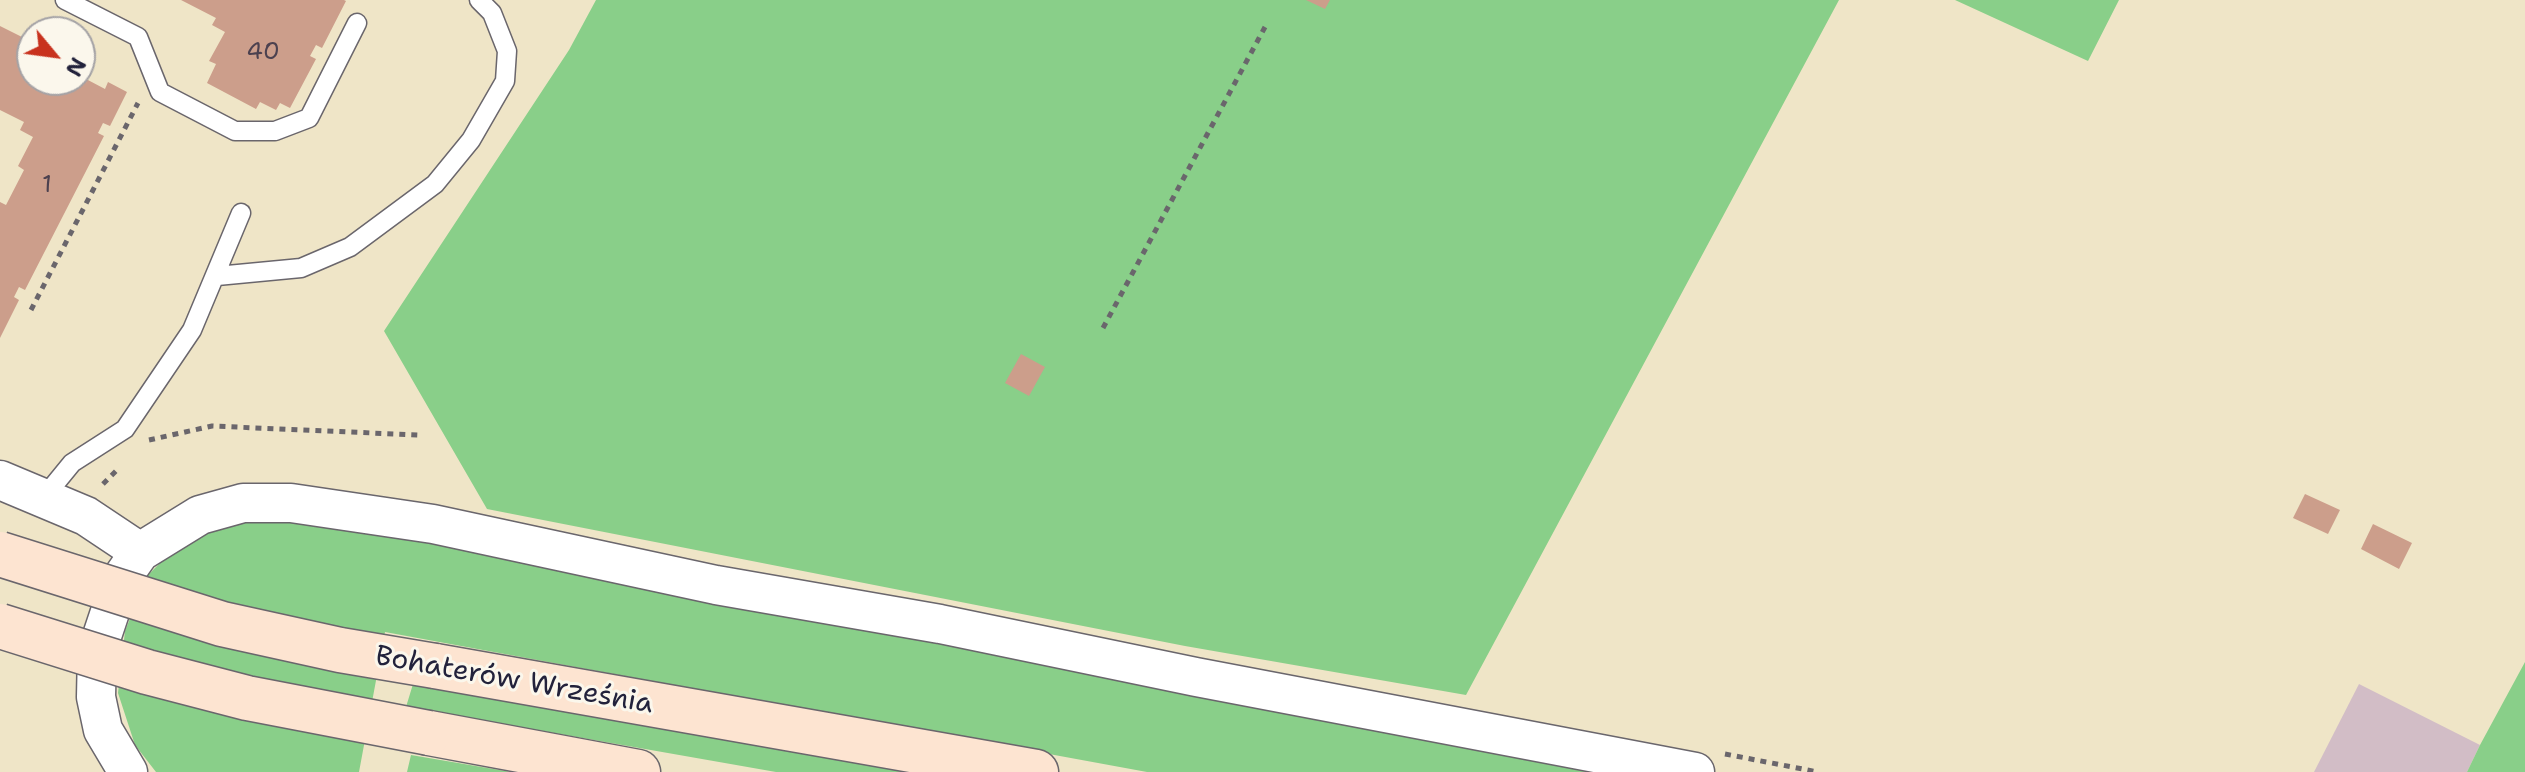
<!DOCTYPE html>
<meta charset="utf-8">
<style>
body{margin:0}
#map{position:relative;width:2525px;height:772px;overflow:hidden;background:#efe5c7;font-family:"Shantell Sans",sans-serif}
canvas{display:block}
.north{position:absolute;left:16px;top:16px;width:80px;height:80px;box-sizing:border-box;background:#fbf7ec;border:2px solid #a4a2a5;border-radius:50%;rotate:119deg;font-size:22px;font-weight:700;line-height:32px;text-align:center;color:#22223b}
.north::after{content:'';display:block;margin:auto;width:28px;height:36px;background:#c8321e;clip-path:polygon(50% 0,100% 100%,50% 72%,0 100%)}
</style>
<div id="map">
<canvas width="2525" height="772"></canvas>
<div class="north">N</div>
</div>
<script>
const c = document.querySelector('canvas').getContext('2d');
c.lineJoin = 'round';
function paint(path, color) { c.fillStyle = color; c.fill(path, 'evenodd'); }
const poly = rows => new Path2D(rows.map(r => 'M' + r).join(''));
function trace(path, color, width, dash) { c.strokeStyle = color; c.lineWidth = width; c.lineCap = dash ? 'butt' : 'round'; c.setLineDash(dash || []); c.stroke(path); }
function drawText(font, color, halo, rows, align = 'center') {
  c.font = font + ' "Shantell Sans",sans-serif'; c.lineWidth = 6; c.setLineDash([]); c.textBaseline = 'middle'; c.strokeStyle = halo; c.fillStyle = color; for (const [text, x, y, turn = 0] of rows) {
    c.save(); c.translate(x, y); c.rotate((+turn || 0) * Math.PI / 180); c.textAlign = isNaN(turn) ? turn : align; if (halo) c.strokeText(text, 0, 0); c.fillText(text, 0, 0); c.restore();
  }
}
const industrial = poly([
 [2359,684,2480,745,2467,772,2314,772]
]);
const green = poly([
 [596,0,1839,0,1466,695,1185,646,487,509,384,331,569,50],
 [1955,0,2119,0,2088,61],
 [242,519,317,521,1628,772,1147,772,385,632,359,772,156,772,135,745,118,693,125,631,147,576,165,558,202,532],
 [2525,662,2525,772,2467,772,2480,745],
 [413,684,788,751,908,772,776,772,406,707],
 [411,755,511,772,407,772]
]);
const building = poly([
 [181,0,344,0,346,1,322,48,316,45,310,56,316,59,290,108,280,103,276,110,260,102,256,109,207,83,216,64,209,61,225,32,212,25,216,18],
 [1306,0,1330,0,1325,9],
 [0,26,32,42,32,80,80,80,80,67,89,72,86,79,105,89,108,82,127,92,110,126,103,123,98,133,104,136,25,290,19,287,14,297,19,300,0,338,0,202,6,205,24,170,18,166,33,137,20,130,24,122,0,110],
 [1021,354,1045,367,1029,396,1005,383],
 [2305,494,2340,510,2328,534,2293,518],
 [2373,524,2412,543,2399,569,2361,549]
]);
const path = poly([
 [31,310,138,103],
 [1103,328,1265,27],
 [149,440,212,426,418,435],
 [103,484,119,468],
 [1725,754,1818,772]
]);
const lane = poly([
 [65,0,138,37,160,92,235,131,275,131,309,118,357,23],
 [217,276,301,268,350,247,435,184,471,140,505,81,507,51,492,13,479,0],
 [45,496,72,463,125,429,192,330,241,213]
]);
const street = poly([
 [0,480,86,516,140,552],
 [128,772,103,730,96,697,97,651,121,579,140,552,200,515,243,503,291,503,433,524,716,585,940,624,1196,677,1695,772]
]);
const secondary = poly([
 [435,666,1036,772],
 [429,733,638,772]
]);
const secondaryBridge = poly([
 [0,554,222,624,340,650,435,666],
 [0,626,147,672,247,698,429,733]
]);
const numberNames = [
 ["40",263,53],
 ["1",47,186]
];
const streetNames = [
 ["Bohaterów Września",514,681,10]
];
paint(industrial, '#d2bdc6');
paint(green, '#89cf89');
paint(building, '#cc9e8b');
trace(lane, '#6a666c', 21);
trace(street, '#6a666c', 41);
trace(secondary, '#6a666c', 47);
trace(path, '#6a666c', 5, [6, 6]);
trace(lane, '#fff', 18);
trace(street, '#fff', 38);
trace(secondary, '#fde4d1', 44);
trace(secondaryBridge, '#6a666c', 47, []);
trace(secondaryBridge, '#fde4d1', 44);
drawText('24px', '#4c414f', null, numberNames);
drawText('28px', '#22223b', '#fbf7ec', streetNames);
</script>
